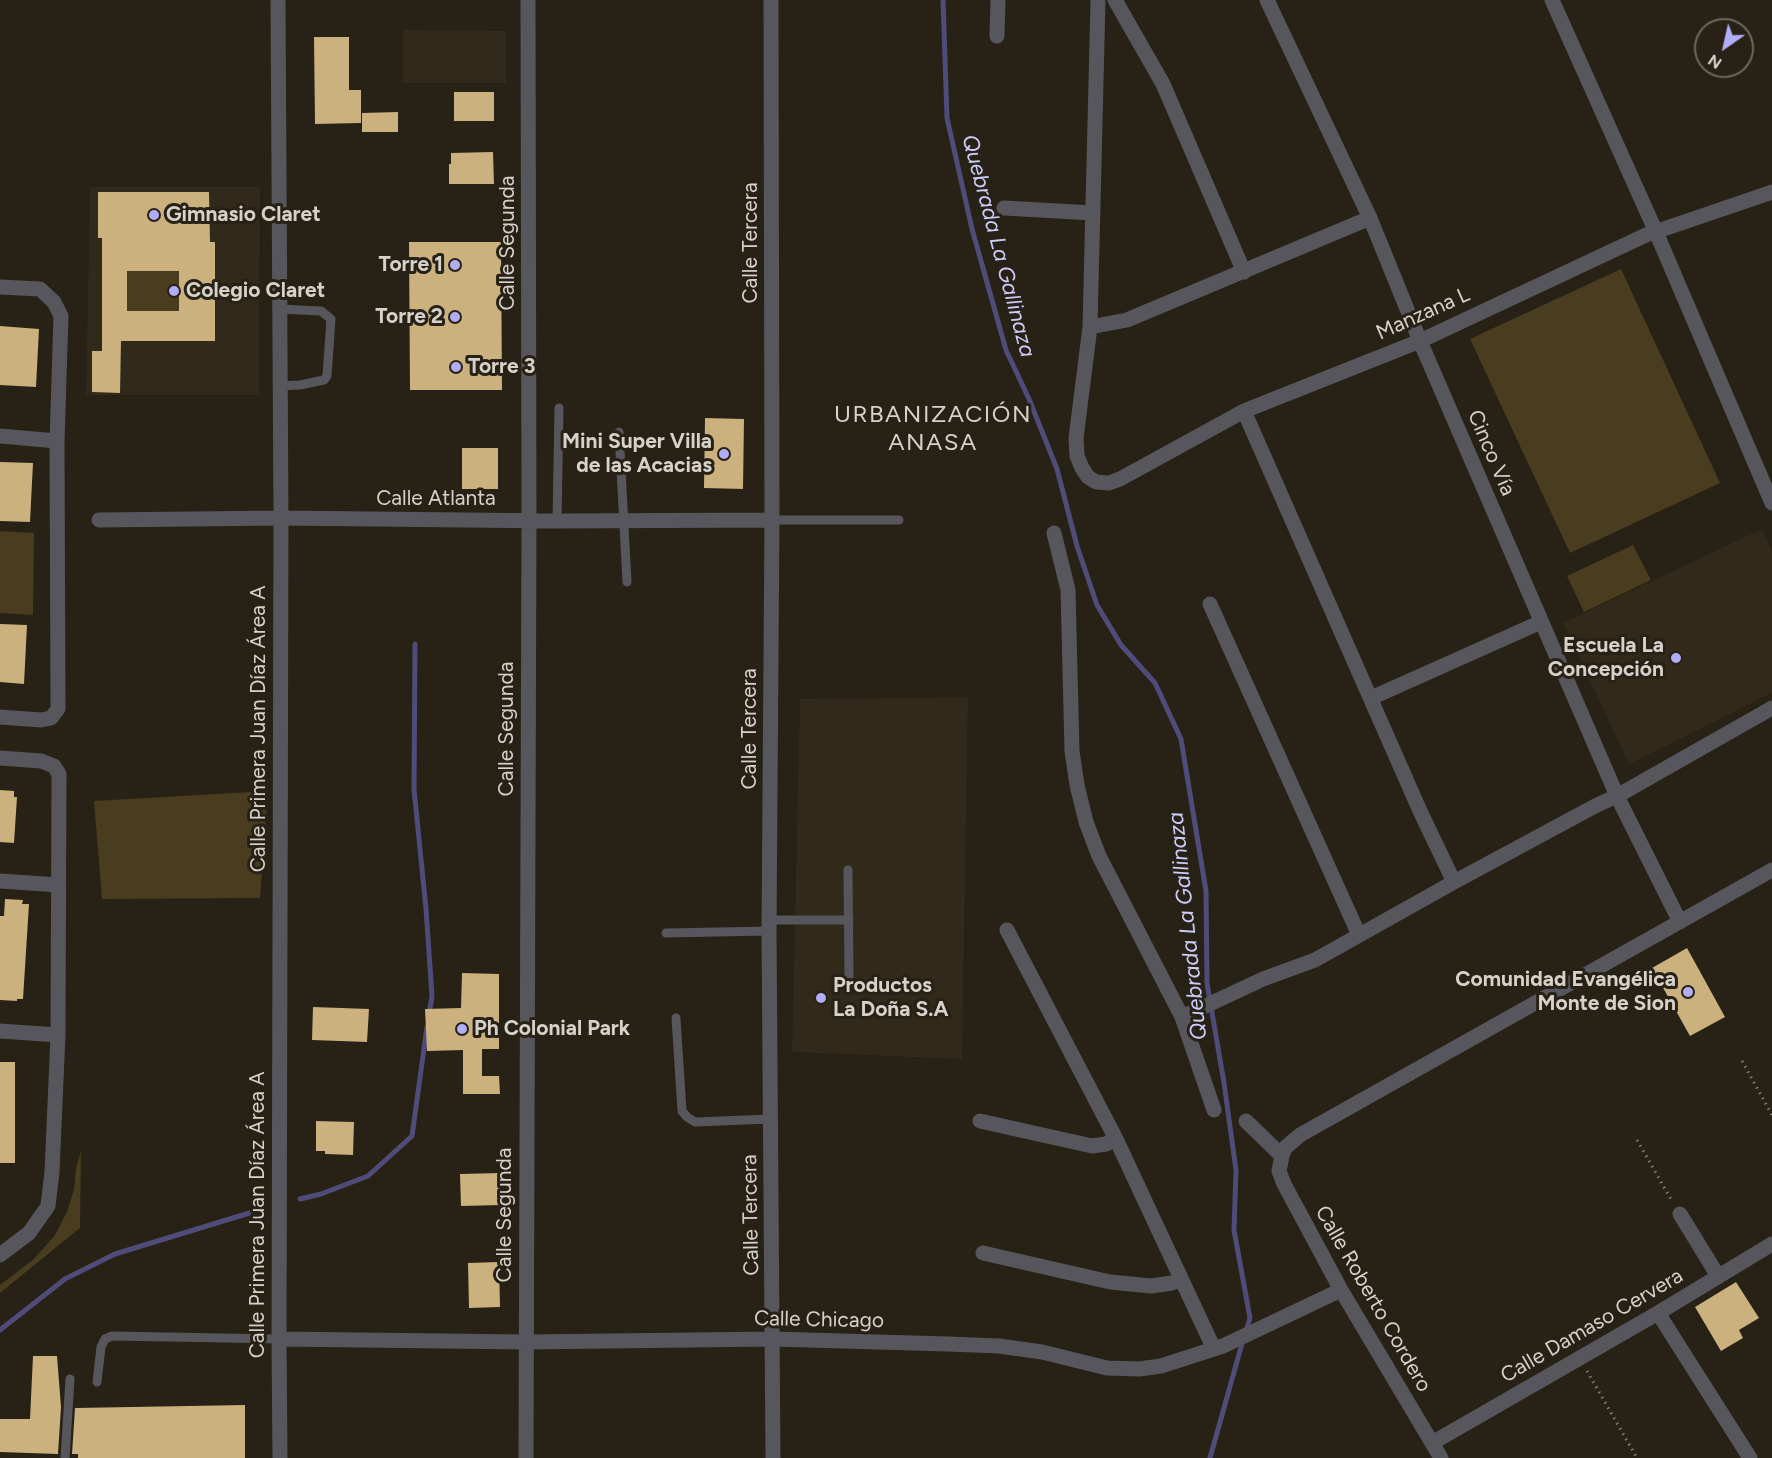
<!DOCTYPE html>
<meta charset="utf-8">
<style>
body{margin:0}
#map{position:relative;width:1772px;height:1458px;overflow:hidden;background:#272116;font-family:Figtree,sans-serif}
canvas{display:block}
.north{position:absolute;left:1694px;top:18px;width:60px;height:60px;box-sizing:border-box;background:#272116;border:2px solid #6d685e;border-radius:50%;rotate:214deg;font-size:16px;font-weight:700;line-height:24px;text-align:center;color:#d6d2cb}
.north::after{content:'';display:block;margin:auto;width:21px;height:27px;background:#b2adf9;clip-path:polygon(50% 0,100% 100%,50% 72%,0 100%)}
</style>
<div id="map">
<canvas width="1772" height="1458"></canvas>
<div class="north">N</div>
</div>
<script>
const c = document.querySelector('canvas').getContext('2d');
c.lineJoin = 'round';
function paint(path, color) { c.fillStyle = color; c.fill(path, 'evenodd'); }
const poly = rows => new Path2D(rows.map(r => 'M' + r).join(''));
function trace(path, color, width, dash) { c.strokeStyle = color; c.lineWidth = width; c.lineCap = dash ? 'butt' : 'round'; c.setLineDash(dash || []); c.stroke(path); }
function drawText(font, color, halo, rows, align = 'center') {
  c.font = font + ' Figtree,sans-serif'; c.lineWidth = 6; c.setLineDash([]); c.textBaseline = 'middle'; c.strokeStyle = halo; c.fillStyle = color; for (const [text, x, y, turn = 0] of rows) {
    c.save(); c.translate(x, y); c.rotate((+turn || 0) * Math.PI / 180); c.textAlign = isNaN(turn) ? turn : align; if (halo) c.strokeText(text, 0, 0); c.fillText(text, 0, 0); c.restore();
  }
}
const built = poly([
 [403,30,506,31,506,83,403,83],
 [90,187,260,187,259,395,86,395],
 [1762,529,1772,551,1772,693,1629,764,1563,623],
 [968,697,962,1059,792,1052,800,699]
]);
const green = poly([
 [1621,269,1720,483,1570,553,1470,339],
 [127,271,179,271,179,311,127,311],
 [0,531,34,533,33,615,0,613],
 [1633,545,1651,580,1584,612,1567,576],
 [268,791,260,898,102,899,94,801],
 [81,1151,80,1228,0,1293,0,1285,34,1259,55,1235,67,1212,74,1190,76,1168]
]);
const stream = poly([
 [943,0,947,118,972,229,1006,350,1029,399,1057,469,1077,546,1097,605,1121,645,1155,683,1181,739,1206,891,1207,983,1224,1083,1236,1170,1234,1230,1250,1318,1246,1331],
 [415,644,414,789,426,909,432,996,429,1015],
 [300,1199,321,1194,368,1176,412,1136,427,1027],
 [0,1330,65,1279,115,1254,256,1211],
 [1210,1458,1243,1340]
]);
const building = poly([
 [314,37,349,37,349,90,361,90,361,123,315,124],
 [454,92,494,92,494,121,454,121],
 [398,112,398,132,362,132,362,113],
 [493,152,494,184,449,184,449,164,451,164,451,153],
 [98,192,209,192,210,242,215,242,215,341,121,341,120,393,92,392,92,351,102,351,102,238,98,238],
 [127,271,179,271,179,311,127,311],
 [409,242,501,242,502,390,410,390],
 [0,326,39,329,36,387,0,385],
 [705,418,744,419,743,489,704,488],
 [462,448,498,448,498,489,462,489],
 [0,462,33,463,30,522,0,521],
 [0,624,27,625,24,684,0,682],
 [0,790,14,791,14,797,17,797,14,843,0,842],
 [5,899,23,900,22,904,29,904,23,999,17,999,17,1001,0,1000,0,916,4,916],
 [1687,948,1725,1017,1690,1036,1652,968],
 [462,973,499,974,499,1049,482,1049,482,1076,499,1076,500,1094,463,1094,463,1050,427,1051,425,1009,461,1008],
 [313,1007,369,1009,367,1042,312,1040],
 [0,1062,15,1062,15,1163,0,1163],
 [316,1121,354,1122,353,1155,325,1154,325,1151,316,1151],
 [500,1173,501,1205,461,1206,460,1174],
 [499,1262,500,1307,469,1308,468,1263],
 [1736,1282,1759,1318,1739,1330,1743,1338,1721,1351,1695,1307],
 [33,1356,57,1356,61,1407,58,1454,0,1452,0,1419,30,1419],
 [245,1405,245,1458,78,1458,78,1454,72,1454,75,1408]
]);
const path = poly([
 [1742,1061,1772,1115],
 [1637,1140,1672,1201],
 [1587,1371,1637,1458]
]);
const lane = poly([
 [279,309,321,311,331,319,327,376,324,380,300,385,279,386],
 [619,432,627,582],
 [772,520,899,520],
 [557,521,559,408],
 [848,870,849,978],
 [770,920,849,920],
 [666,933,769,931],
 [676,1018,682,1111,687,1117,695,1122,771,1119],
 [97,1382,101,1347,105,1339,112,1336,279,1339],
 [65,1458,70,1379]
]);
const street = poly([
 [278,0,281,518,279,1339,280,1458],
 [771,0,772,520,769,931,773,1458],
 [1098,0,1090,327,1076,438,1077,456,1082,468,1088,477,1096,482,1109,483,1120,479,1244,411,1420,341,1646,235,1772,192],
 [1115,0,1163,84,1244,272],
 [1267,0,1370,218,1420,341,1617,796,1680,922],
 [1552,0,1656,232,1772,503],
 [997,36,998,0],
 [1004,208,1093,213],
 [0,287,40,289,54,302,61,316,57,441,58,709,51,718,41,720,0,717],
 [1090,327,1127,320,1370,218],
 [1244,411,1420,811,1454,882],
 [0,436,57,441],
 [99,520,281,518,557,521,772,520],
 [1054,533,1068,590,1072,751,1077,785,1086,822,1099,856,1182,1017,1214,1110],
 [1210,604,1359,935],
 [1371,698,1541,622],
 [0,758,41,761,54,766,59,774,58,1035,52,1172,48,1206,29,1233,0,1255],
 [0,881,59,885],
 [1007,930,1116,1139,1214,1349],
 [1182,1017,1263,979,1315,960,1454,882,1597,805,1617,796,1772,708],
 [0,1031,58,1035],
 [980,1121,1092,1146,1106,1144,1116,1139],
 [1246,1121,1282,1156],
 [1680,1214,1718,1276],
 [983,1253,1110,1282,1151,1286,1172,1283,1181,1280],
 [1658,1313,1750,1458],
 [279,1339,526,1342,773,1339,948,1344,999,1346,1042,1352,1107,1368,1139,1369,1161,1366,1223,1346,1341,1290],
 [1432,1443,1658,1313,1772,1244],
 [526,1458,529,520,528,0],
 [1441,1458,1341,1290,1284,1184,1279,1171,1282,1156,1285,1148,1300,1135,1772,870]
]);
const markers = [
 [154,215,6,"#b2adf9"],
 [455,265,6,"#b2adf9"],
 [174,291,6,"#b2adf9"],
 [455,317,6,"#b2adf9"],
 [456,367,6,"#b2adf9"],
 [724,454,6,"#b2adf9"],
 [1676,658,6,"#b2adf9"],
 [1688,992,6,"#b2adf9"],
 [821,998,6,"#b2adf9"],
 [462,1029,6,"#b2adf9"]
];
const poiNames = [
 ["Gimnasio Claret",166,215],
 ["Torre 1",443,265,"right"],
 ["Colegio Claret",186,291],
 ["Torre 2",443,317,"right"],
 ["Torre 3",468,367],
 ["Mini Super Villa",712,442,"right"],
 ["de las Acacias",712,466,"right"],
 ["Escuela La",1664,646,"right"],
 ["Concepción",1664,670,"right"],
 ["Comunidad Evangélica",1676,980,"right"],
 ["Monte de Sion",1676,1004,"right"],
 ["Productos",833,986],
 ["La Doña S.A",833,1010],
 ["Ph Colonial Park",474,1029]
];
const streetNames = [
 ["Calle Segunda",508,243,-90],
 ["Calle Tercera",751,243,-90],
 ["Manzana L",1423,314,-24],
 ["Cinco Vía",1491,453,67],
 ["Calle Atlanta",436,499],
 ["Calle Primera Juan Díaz Área A",259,729,-90],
 ["Calle Segunda",507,729,-90],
 ["Calle Tercera",750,729,-90],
 ["Calle Primera Juan Díaz Área A",258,1215,-90],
 ["Calle Segunda",505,1215,-90],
 ["Calle Tercera",751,1215,-91],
 ["Calle Roberto Cordero",1373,1299,60],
 ["Calle Chicago",819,1320,1],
 ["Calle Damaso Cervera",1592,1326,-30]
];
const waterNames = [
 ["Quebrada La Gallinaza",998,246,75],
 ["Quebrada La Gallinaza",1188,926,-96]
];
const quarterNames = [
 ["URBANIZACIÓN",933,415],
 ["ANASA",933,443]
];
paint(built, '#312919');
paint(green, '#4a3c1e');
trace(stream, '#4f4c79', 5);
paint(building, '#cbb17e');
trace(path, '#807b72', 3, [1.5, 4.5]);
trace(lane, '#56565c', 9);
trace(street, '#56565c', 15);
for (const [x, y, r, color] of markers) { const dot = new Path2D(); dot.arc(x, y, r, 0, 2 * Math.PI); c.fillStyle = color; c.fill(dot); trace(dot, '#272116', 2); }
drawText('bold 21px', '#d6d2cb', '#272116', poiNames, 'left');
drawText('21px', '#d6d2cb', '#272116', streetNames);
drawText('italic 22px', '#cecdfa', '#272116', waterNames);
c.letterSpacing = '1.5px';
drawText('24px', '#d6d2cb', '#272116', quarterNames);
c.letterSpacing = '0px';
</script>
